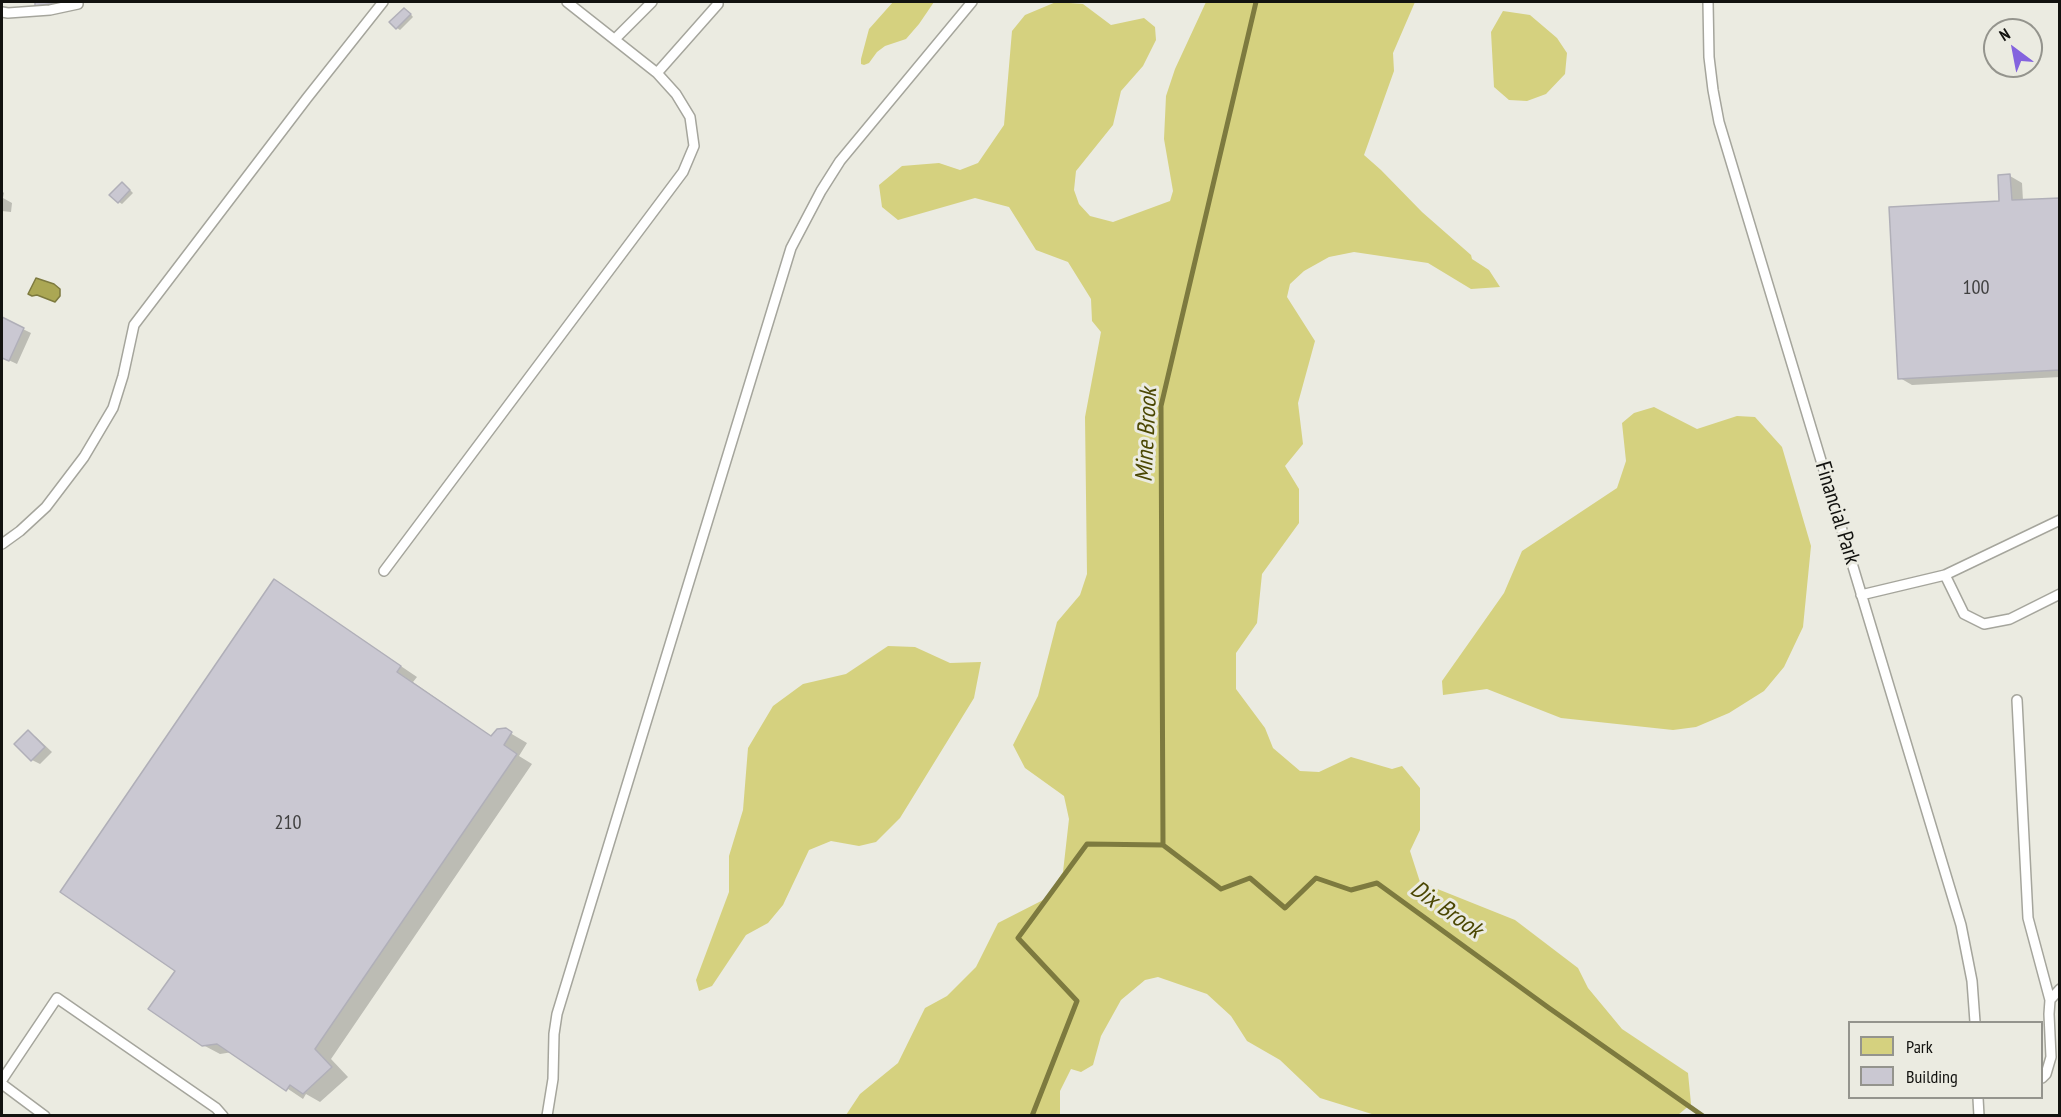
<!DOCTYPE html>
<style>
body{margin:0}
#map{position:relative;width:2061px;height:1117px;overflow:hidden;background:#ebebe1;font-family:"PT Sans Narrow",sans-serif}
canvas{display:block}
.frame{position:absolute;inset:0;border:3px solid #12120f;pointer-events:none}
.legend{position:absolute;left:1848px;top:1021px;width:195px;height:78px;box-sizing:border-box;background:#ebebe1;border:2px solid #94948d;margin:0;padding:8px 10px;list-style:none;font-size:18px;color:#12120f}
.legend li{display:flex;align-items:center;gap:12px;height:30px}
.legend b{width:30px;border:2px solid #94948d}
.north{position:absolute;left:1983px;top:18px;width:60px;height:60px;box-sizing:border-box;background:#ebebe1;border:2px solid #94948d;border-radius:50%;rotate:328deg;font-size:16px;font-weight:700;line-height:24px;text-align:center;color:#12120f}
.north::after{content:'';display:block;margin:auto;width:21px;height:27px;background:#8463de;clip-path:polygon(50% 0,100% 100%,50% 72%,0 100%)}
</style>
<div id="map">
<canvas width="2061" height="1117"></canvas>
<div class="frame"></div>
<ul class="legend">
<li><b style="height:16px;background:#d5d17f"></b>Park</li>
<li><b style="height:16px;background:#cac8d2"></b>Building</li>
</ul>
<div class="north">N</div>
</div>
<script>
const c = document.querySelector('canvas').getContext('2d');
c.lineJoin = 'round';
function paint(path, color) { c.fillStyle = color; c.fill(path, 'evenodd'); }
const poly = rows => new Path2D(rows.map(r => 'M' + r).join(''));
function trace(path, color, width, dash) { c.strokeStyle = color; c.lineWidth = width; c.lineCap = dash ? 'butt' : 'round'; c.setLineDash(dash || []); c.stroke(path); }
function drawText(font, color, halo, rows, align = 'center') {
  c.font = font + ' "PT Sans Narrow",sans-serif'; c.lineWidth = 6; c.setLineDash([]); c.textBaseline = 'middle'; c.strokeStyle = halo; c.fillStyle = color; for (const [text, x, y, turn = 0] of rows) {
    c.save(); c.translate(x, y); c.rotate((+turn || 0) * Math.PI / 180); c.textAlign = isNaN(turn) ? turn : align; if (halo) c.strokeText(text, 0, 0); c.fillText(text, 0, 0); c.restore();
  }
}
const green = poly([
 [893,2,934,2,919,24,906,39,885,46,877,52,869,63,864,65,861,64,861,59,869,29],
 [1056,2,1083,4,1111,25,1144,18,1155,27,1156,40,1143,66,1121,91,1113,125,1076,171,1074,190,1079,204,1090,216,1113,222,1170,201,1173,191,1164,139,1166,96,1175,69,1206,2,1415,2,1393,53,1394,71,1364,155,1381,170,1422,212,1471,255,1472,259,1489,270,1500,287,1471,289,1428,263,1354,252,1329,257,1304,271,1290,284,1287,297,1315,341,1298,403,1303,444,1285,466,1299,489,1299,523,1262,574,1257,623,1236,653,1236,689,1265,728,1273,748,1300,771,1319,772,1351,757,1392,769,1402,766,1420,788,1420,830,1410,851,1420,882,1515,920,1578,968,1588,988,1622,1029,1688,1073,1691,1104,1678,1115,1375,1115,1320,1098,1280,1060,1247,1041,1231,1016,1207,994,1158,977,1145,980,1121,1000,1101,1036,1093,1065,1081,1072,1071,1069,1060,1091,1060,1115,846,1115,860,1094,898,1063,925,1008,947,996,976,967,998,923,1045,899,1063,872,1069,819,1064,796,1025,768,1013,745,1038,696,1057,622,1080,595,1087,574,1085,417,1101,332,1092,321,1091,299,1068,262,1036,250,1009,207,975,198,898,220,882,207,879,185,902,166,939,163,960,170,978,163,1004,125,1012,31,1025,15],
 [1503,11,1530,15,1557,38,1567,53,1565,74,1546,94,1527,101,1509,100,1494,87,1491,32],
 [1654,407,1697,429,1737,416,1755,417,1782,447,1811,546,1803,627,1784,667,1764,691,1729,713,1696,727,1673,730,1561,718,1487,689,1443,695,1442,681,1504,593,1522,551,1617,488,1626,461,1622,423,1634,413],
 [888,646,915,647,950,663,981,662,974,698,900,818,876,842,859,846,831,841,809,850,783,905,768,923,746,935,712,986,699,991,696,980,729,892,729,856,743,810,748,748,773,706,803,684,846,674]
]);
const water = poly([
 [36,278,54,284,60,289,60,296,55,302,37,295,32,296,28,294,36,278]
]);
const shadow = poly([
 [36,2,67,2,68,10,49,12,37,5],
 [408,11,413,17,400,30,397,28],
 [2010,176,2022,183,2023,201,2060,199,2060,377,1912,385,1900,378,2001,202],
 [126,186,133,193,122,204,119,202],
 [2,191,4,193,3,198,12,203,11,212,2,211],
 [2,319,31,333,17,364,2,357],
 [275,581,417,677,413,682,492,737,505,730,527,743,519,756,532,764,331,1059,348,1077,320,1102,306,1094,303,1099,233,1052,220,1054,203,1045,177,970],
 [28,732,36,737,52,752,40,764,32,760]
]);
const stream = poly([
 [1163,845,1161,406,1256,2],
 [1163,845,1221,889,1250,878,1285,908,1316,878,1351,890,1377,883,1549,1008,1703,1116],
 [1032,1116,1077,1001,1018,938,1087,844,1163,845]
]);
const building = poly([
 [35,2,56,2,57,3,35,6,35,2],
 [404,8,411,14,396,29,389,22,404,8],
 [2010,174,2012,200,2060,198,2060,370,1898,379,1889,207,1999,201,1998,175,2010,174],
 [122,182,130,190,118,203,109,195,122,182],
 [2,317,24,328,9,361,2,358,2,317],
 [274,579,401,666,397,672,491,736,497,729,506,728,512,732,504,745,517,754,315,1049,332,1067,303,1094,290,1085,286,1091,217,1044,202,1046,148,1009,175,971,60,892,274,579],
 [28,730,45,747,31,761,14,744,28,730]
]);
const service = poly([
 [567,2,657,73,718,4,717,2],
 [1708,2,1709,57,1713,90,1719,122,1961,925,1972,981,1975,1022],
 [2,12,8,13,50,10,78,4],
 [615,39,652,2],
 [2,544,20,531,46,507,84,457,113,408,123,376,134,325,307,98,383,2],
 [384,571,683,172,694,146,690,117,676,94,657,73],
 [1945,575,1964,614,1984,624,2010,619,2060,594],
 [1861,595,1945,575,2060,520],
 [2017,700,2028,918,2050,1000],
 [2042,1078,2046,1074,2051,1057,2049,1014,2050,1000,2060,989],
 [2,1080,57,998,216,1108,223,1116],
 [2,1084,45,1116],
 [1978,1098,1979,1116],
 [547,1116,553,1079,554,1034,557,1014,791,248,821,191,840,161,972,2]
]);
const numberNames = [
 ["100",1976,288],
 ["210",288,823]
];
const streetNames = [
 ["Financial Park",1837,513,73]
];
const waterNames = [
 ["Mine Brook",1147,435,-87],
 ["Dix Brook",1446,910,35]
];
paint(green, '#d5d17f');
paint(water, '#aba754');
trace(water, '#7d7a3f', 1.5);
paint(shadow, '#0003');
trace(stream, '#7d7a3f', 5);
paint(building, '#cac8d2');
trace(building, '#b0afb8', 1.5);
trace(service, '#a5a59c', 12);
trace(service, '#fff', 9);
drawText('20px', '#404040', null, numberNames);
drawText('22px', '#12120f', '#ebebe1', streetNames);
drawText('italic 24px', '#4b4703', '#ebebe1', waterNames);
</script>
